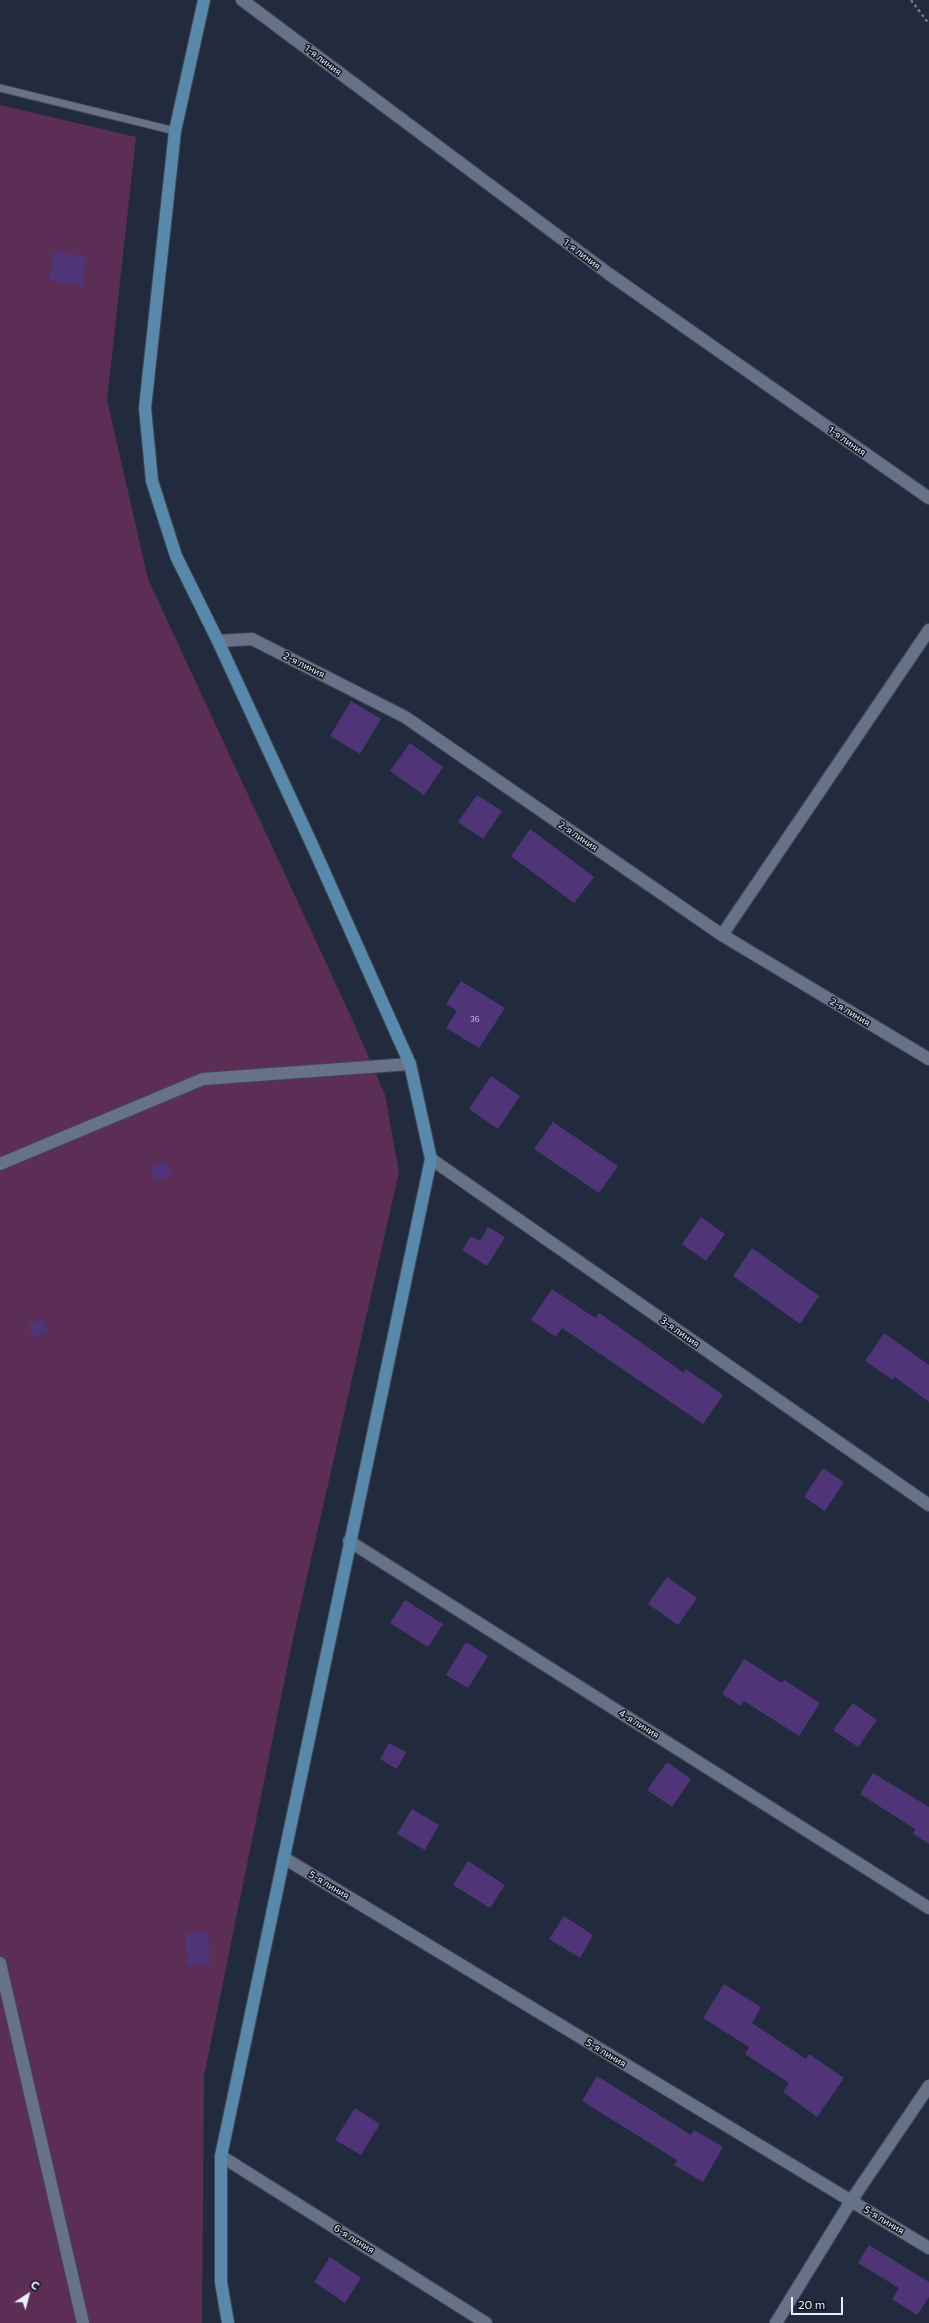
<!DOCTYPE html>
<meta charset="utf-8">
<style>
body{margin:0}
#map{position:relative;width:929px;height:2323px;overflow:hidden;background:#222b3e;font-family:Commissioner,sans-serif}
canvas{display:block}
.north{position:absolute;left:8px;top:2275px;width:40px;height:40px;-webkit-text-stroke:3px #10141c;paint-order:stroke;rotate:36deg;font-size:11px;font-weight:700;line-height:16px;text-align:center;color:#eaf0fd}
.north::after{content:'';display:block;margin:auto;width:14px;height:18px;background:#eaf0fd;clip-path:polygon(50% 0,100% 100%,50% 72%,0 100%)}
.scale{position:absolute;left:791px;top:2297px;width:52px;height:18px;box-sizing:border-box;border:2px solid #eaf0fd;border-top:0;padding-left:5px;font-size:12px;line-height:14px;white-space:nowrap;color:#eaf0fd;-webkit-text-stroke:3px #10141c;paint-order:stroke}
</style>
<div id="map">
<canvas width="929" height="2323"></canvas>
<div class="north">С</div>
<div class="scale">20 m</div>
</div>
<script>
const c = document.querySelector('canvas').getContext('2d');
c.lineJoin = 'round';
function paint(path, color) { c.fillStyle = color; c.fill(path, 'evenodd'); }
const poly = rows => new Path2D(rows.map(r => 'M' + r).join(''));
function trace(path, color, width, dash) { c.strokeStyle = color; c.lineWidth = width; c.lineCap = dash ? 'butt' : 'round'; c.setLineDash(dash || []); c.stroke(path); }
function drawText(font, color, halo, rows, align = 'center') {
  c.font = font + ' Commissioner,sans-serif'; c.lineWidth = 3; c.setLineDash([]); c.textBaseline = 'middle'; c.strokeStyle = halo; c.fillStyle = color; for (const [text, x, y, turn = 0] of rows) {
    c.save(); c.translate(x, y); c.rotate((+turn || 0) * Math.PI / 180); c.textAlign = isNaN(turn) ? turn : align; if (halo) c.strokeText(text, 0, 0); c.fillText(text, 0, 0); c.restore();
  }
}
const green = poly([
 [0,105,136,137,107,400,148,579,353,1021,385,1095,399,1172,294,1634,204,2076,202,2323,0,2323]
]);
const building = poly([
 [54,251,87,257,83,286,49,280],
 [351,701,381,719,360,754,330,736],
 [410,743,443,767,424,795,390,771],
 [477,795,502,811,483,839,458,822],
 [530,829,594,877,574,903,511,856],
 [461,981,505,1008,479,1048,446,1028,457,1011,446,1004],
 [491,1076,520,1096,498,1129,469,1109],
 [553,1122,618,1166,599,1193,534,1149],
 [167,1161,172,1175,155,1182,150,1167],
 [701,1217,725,1234,706,1261,682,1244],
 [488,1227,505,1237,487,1266,462,1250,471,1236,480,1241],
 [752,1248,819,1296,800,1324,733,1276],
 [552,1289,595,1318,599,1313,684,1373,686,1369,723,1395,703,1424,562,1328,556,1337,531,1320],
 [43,1319,48,1332,33,1338,28,1324],
 [884,1333,929,1365,929,1402,895,1377,893,1380,865,1361],
 [823,1468,844,1482,825,1511,804,1497],
 [667,1577,697,1598,678,1625,648,1604],
 [405,1600,443,1624,428,1647,390,1623],
 [466,1642,488,1656,468,1688,446,1675],
 [744,1659,782,1683,784,1680,820,1703,799,1736,744,1701,741,1706,722,1694],
 [853,1703,877,1720,858,1747,833,1730],
 [389,1743,406,1752,397,1769,380,1759],
 [667,1762,691,1779,672,1807,647,1790],
 [873,1773,929,1807,929,1844,913,1834,915,1829,860,1794],
 [412,1809,439,1825,425,1850,397,1834],
 [468,1861,505,1885,490,1908,453,1885],
 [564,1916,593,1935,580,1958,549,1939],
 [208,1931,210,1964,187,1965,185,1933],
 [724,1984,761,2007,752,2023,806,2059,809,2054,844,2078,817,2117,783,2092,789,2083,745,2054,749,2047,703,2018],
 [597,2076,691,2135,694,2130,723,2147,703,2182,674,2165,677,2160,582,2101],
 [355,2108,380,2124,361,2155,335,2140],
 [869,2245,929,2282,929,2297,917,2315,892,2299,899,2288,858,2263],
 [330,2257,361,2278,345,2303,314,2282]
]);
const path = poly([
 [911,0,929,24]
]);
const lane = poly([
 [0,88,175,131]
]);
const street = poly([
 [242,0,609,274,929,498],
 [218,641,252,639,405,717,722,935,929,1059],
 [722,935,929,630],
 [431,1159,929,1505],
 [0,1164,203,1079,410,1064],
 [349,1541,929,1908],
 [284,1858,929,2248],
 [0,1963,83,2323],
 [221,2156,486,2323],
 [776,2323,851,2201,929,2086]
]);
const secondary = poly([
 [204,0,175,131,145,408,152,481,176,556,218,641,314,849,410,1064,431,1159,221,2156,221,2282,228,2323]
]);
const numberNames = [
 ["36",475,1019]
];
const streetNames = [
 ["1-я линия",323,60,37],
 ["1-я линия",582,254,37],
 ["1-я линия",847,441,35],
 ["2-я линия",304,665,27],
 ["2-я линия",578,836,34],
 ["2-я линия",850,1012,31],
 ["3-я линия",680,1332,35],
 ["4-я линия",639,1724,32],
 ["5-я линия",329,1885,31],
 ["5-я линия",606,2053,31],
 ["5-я линия",884,2220,31],
 ["6-я линия",354,2239,32]
];
paint(green, '#5c2d55');
paint(building, '#4f3478');
trace(lane, '#414858', 9);
trace(street, '#414858', 14);
trace(secondary, '#414858', 14);
trace(path, '#707888', 2.5, [3, 3]);
trace(lane, '#677188', 7);
trace(street, '#677188', 12);
trace(secondary, '#5889ab', 12);
drawText('8px', '#c3c1dc', null, numberNames);
drawText('10px', '#eaf0fd', '#10141c', streetNames);
</script>
